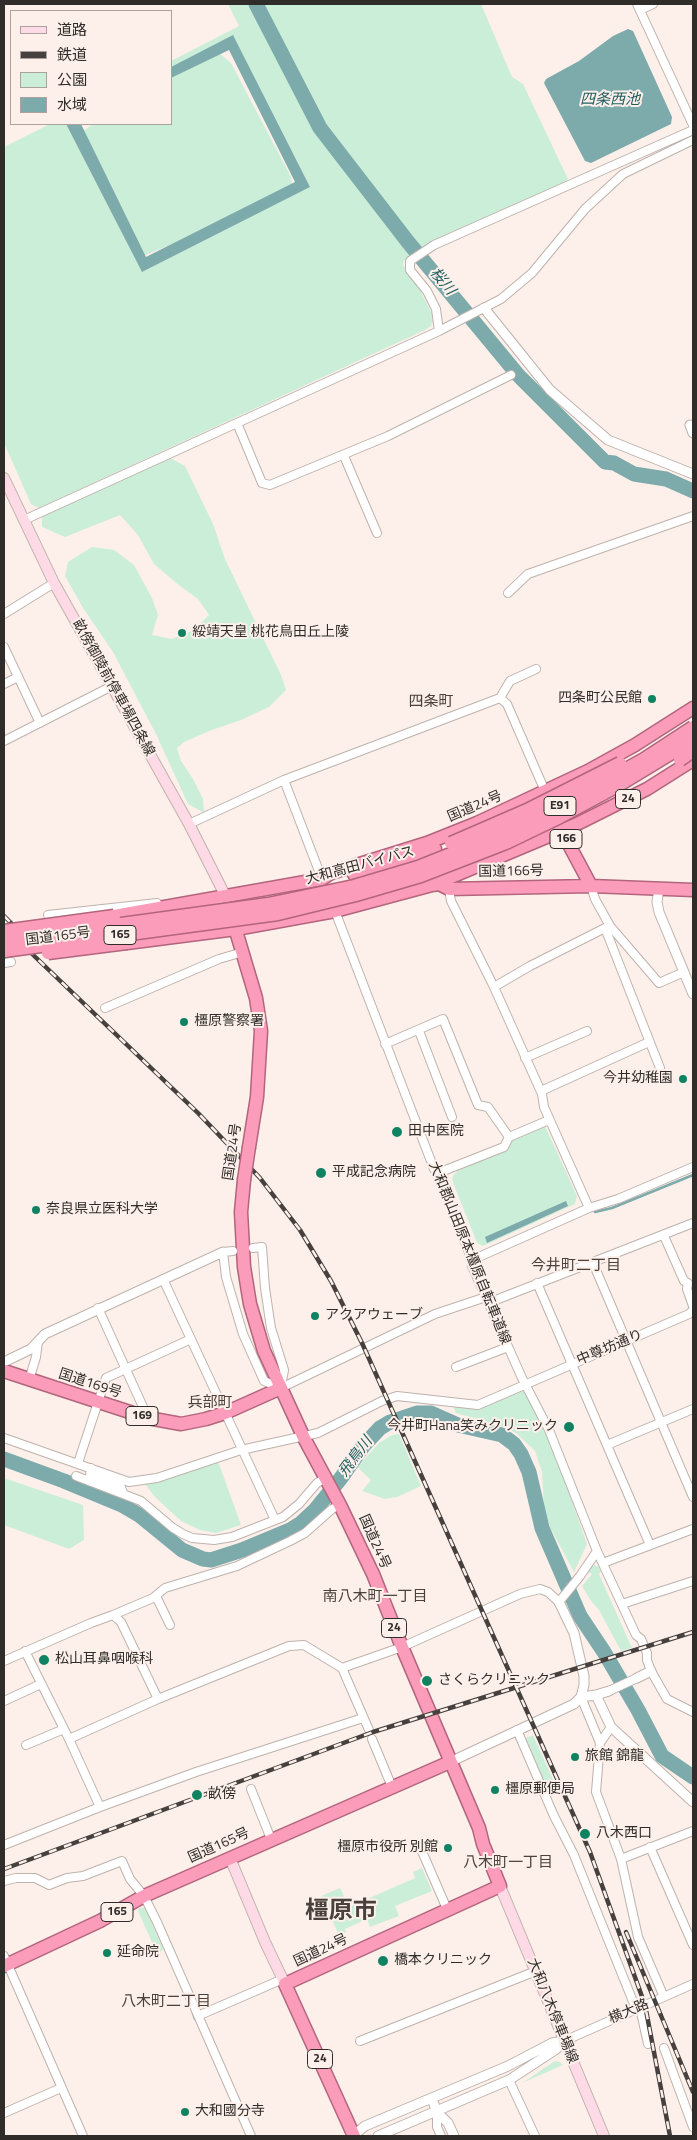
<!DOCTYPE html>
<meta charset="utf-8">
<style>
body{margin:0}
#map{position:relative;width:697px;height:2140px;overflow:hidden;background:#fdf0ea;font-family:"Titillium Web","Noto Sans JP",sans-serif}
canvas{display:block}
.frame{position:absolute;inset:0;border:5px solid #302c29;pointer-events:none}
.legend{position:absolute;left:10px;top:10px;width:162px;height:115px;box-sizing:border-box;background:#fdf0ea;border:1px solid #aba29d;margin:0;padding:6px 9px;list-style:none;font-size:15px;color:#302c29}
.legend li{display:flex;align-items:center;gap:10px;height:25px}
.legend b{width:25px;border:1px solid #aba29d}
</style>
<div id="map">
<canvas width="697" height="2140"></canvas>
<div class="frame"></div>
<ul class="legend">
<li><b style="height:6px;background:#fedae6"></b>道路</li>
<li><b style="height:6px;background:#46413e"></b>鉄道</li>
<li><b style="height:14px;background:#cbeed8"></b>公園</li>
<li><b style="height:14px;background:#7daaab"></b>水域</li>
</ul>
</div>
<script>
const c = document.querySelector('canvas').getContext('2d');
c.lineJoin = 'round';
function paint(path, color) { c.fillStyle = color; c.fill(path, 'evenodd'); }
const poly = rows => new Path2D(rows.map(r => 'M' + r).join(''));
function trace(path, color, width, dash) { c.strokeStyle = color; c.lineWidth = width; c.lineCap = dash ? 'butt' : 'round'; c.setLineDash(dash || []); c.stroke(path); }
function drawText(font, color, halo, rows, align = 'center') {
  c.font = font + ' "Titillium Web","Noto Sans JP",sans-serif'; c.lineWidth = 4; c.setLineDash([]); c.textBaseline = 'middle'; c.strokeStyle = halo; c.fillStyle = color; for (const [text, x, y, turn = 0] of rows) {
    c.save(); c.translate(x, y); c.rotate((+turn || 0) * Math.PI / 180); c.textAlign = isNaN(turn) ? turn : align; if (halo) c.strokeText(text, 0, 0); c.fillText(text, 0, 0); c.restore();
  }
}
const green = poly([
 [228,4,481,4,512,77,523,84,568,179,565,183,431,243,404,260,403,265,408,273,420,290,432,314,433,321,431,326,425,330,39,508,31,504,4,443,4,147,50,124,66,124,142,272,310,187,233,36,171,67,171,61,239,26],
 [219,53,231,63,291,177,292,185,175,243,143,256,81,133,93,124,171,124,171,78],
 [161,453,185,466,213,524,225,559,281,675,286,690,269,707,241,720,209,731,184,742,177,748,181,761,193,779,203,799,204,813,188,804,156,734,113,652,83,608,65,576,68,562,92,547,114,550,134,565,152,598,158,615,152,635,172,639,194,630,209,615,198,599,180,586,154,564,138,535,120,515,65,537,42,527,42,511],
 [545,1126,577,1196,575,1204,483,1246,477,1243,452,1180,454,1174,457,1172,456,1169,507,1149,512,1141],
 [521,1391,525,1392,531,1403,557,1459,587,1544,574,1572,550,1527,544,1508,542,1472,535,1451,516,1433,503,1427,456,1413,452,1404,477,1408],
 [399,1434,421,1486,397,1497,385,1499,362,1491,371,1480,357,1467,379,1443,392,1435],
 [218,1461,241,1525,216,1533,200,1530,181,1521,155,1497,145,1484],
 [4,1478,83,1505,84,1540,69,1549,4,1525],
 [594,1565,599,1567,601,1572,599,1574,632,1648,621,1651,599,1610,591,1601,582,1586,592,1574,587,1572,590,1567],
 [533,1735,554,1782,547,1787,524,1739],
 [422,1868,432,1891,395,1906,399,1916,370,1927,367,1919,345,1929,346,1932,339,1935,321,1896,340,1888,349,1907,415,1878,413,1872],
 [139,1908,145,1908,162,1946,163,1949,160,1953,156,1951,138,1911],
 [555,2061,560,2062,563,2065,522,2083]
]);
const water = poly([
 [628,29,633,31,672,117,671,124,591,163,585,161,544,83,546,79,579,61,613,36],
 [233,35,310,187,142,272,66,124,81,124,146,257,295,182,229,50,171,78,171,67],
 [566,1201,568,1206,487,1243,485,1237]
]);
const stream = poly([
 [595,1212,612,1208,693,1175],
 [193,2013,195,2019]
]);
const river = poly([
 [256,4,320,128,408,242,518,375,605,462,614,463,634,474,666,479,693,491],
 [4,1459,64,1481,122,1505,139,1515,182,1550,203,1559,211,1560,242,1550,290,1530,301,1523,315,1510,341,1478,364,1445,380,1428,390,1422,417,1413,431,1413,458,1425,502,1435,514,1444,521,1454,529,1472,542,1528,580,1616,604,1652,638,1710,662,1756,693,1777]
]);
const minor = poly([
 [637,4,693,125],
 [640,10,653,4],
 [439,331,436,309,427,291,410,270,410,261,434,245,693,130],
 [237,423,262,483,270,485,388,436,511,375],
 [344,456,377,533],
 [24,520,439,331,501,299,532,273,585,209,623,174,693,140],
 [508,593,528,574,693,516],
 [4,614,54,583],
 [4,647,40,723],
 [4,684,18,677],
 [500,698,507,704,545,791],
 [4,741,112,686],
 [284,780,322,879],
 [189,824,284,780,500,698,510,681,536,669],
 [591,886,595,899,610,926,659,983,684,972],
 [449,889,451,901,494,987,542,1094,544,1107,589,1208],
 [335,911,434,1169,438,1173,472,1260,472,1266,522,1378,549,1430,597,1551,636,1635,641,1639,647,1653,647,1660,651,1671,667,1699,693,1712],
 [48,915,157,903],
 [610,926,605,928,660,1068],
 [4,963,11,962],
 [494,987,530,966,605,928],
 [105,1008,219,959,243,952],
 [419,1031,452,1117],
 [385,1044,443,1019,478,1105,488,1107,509,1137],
 [525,1058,587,1031],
 [541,1091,649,1042],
 [438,1173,504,1147,509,1137,549,1120],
 [664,1236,684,1281,688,1283,687,1289,693,1306],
 [253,1248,262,1247,265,1288,271,1328,284,1370,281,1386],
 [233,1251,223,1252,226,1277,243,1334,264,1381,281,1388],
 [472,1260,589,1208,618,1199,693,1167],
 [593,1263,693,1497],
 [163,1279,275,1520],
 [537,1283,650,1545],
 [488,1303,693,1223],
 [98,1308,148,1418],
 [456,1367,508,1347],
 [29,1380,36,1357,38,1342],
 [281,1388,435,1314,486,1297],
 [4,1438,129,1482,157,1478,241,1450,318,1433,382,1401,397,1396,478,1405,689,1314,693,1310],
 [607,1445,693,1409],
 [78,1463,106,1378,191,1339],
 [91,1468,90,1475,121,1487,123,1493],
 [76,1476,141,1501,173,1528,183,1534,192,1538,214,1540,232,1537,283,1517,299,1504,317,1483,326,1478],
 [603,1563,693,1529],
 [156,1596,170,1625],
 [622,1604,693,1581],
 [113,1615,153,1598,165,1588,237,1566,290,1541,305,1533,332,1509,340,1505],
 [4,1661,91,1623,113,1615,121,1622,158,1699],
 [342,1668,402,1647,520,1594,540,1589,548,1592,559,1602,580,1576,597,1551],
 [609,1691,637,1678],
 [581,1697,600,1743,596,1792,621,1859],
 [4,1701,41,1684],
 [517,1730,554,1816,574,1855,636,2009],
 [69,1739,158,1699,289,1646,304,1645,342,1668,369,1730],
 [372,1739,392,1787],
 [600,1743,611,1727],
 [26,1745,64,1729],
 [251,1789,271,1839],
 [100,1807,196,1772,363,1718],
 [4,1845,100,1807,69,1739,25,1651],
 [650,1847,693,1945],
 [421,1849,447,1909],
 [4,1881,16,1878,35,1878,49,1885,67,1878,83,1876,122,1861,130,1879,144,1896,157,1922,251,2136],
 [4,1956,83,2136],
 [664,1997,638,1937,621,1859,693,1831],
 [640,2008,648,2044],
 [200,2015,283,1979],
 [360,2041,536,1971],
 [564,2041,693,1984],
 [664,2048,693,2127],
 [509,2080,535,2136],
 [437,2112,437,2127,441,2136],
 [4,2113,61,2088]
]);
const tertiary = poly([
 [484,308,550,390,608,440,693,474],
 [690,425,693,433],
 [659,888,657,902,659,912,693,994],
 [4,1362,31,1349,45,1334,223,1252],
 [637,1678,651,1671],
 [596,1695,611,1727,693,1802],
 [581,1697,596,1695,609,1691],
 [450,1762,574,1704,581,1697,584,1685,584,1676,574,1633,559,1602],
 [432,2099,437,2112,448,2123,454,2136],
 [354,2135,365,2126,508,2066,552,2043,564,2041],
 [378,2136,509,2080,555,2050,564,2041]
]);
const secondary = poly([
 [4,478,54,583,189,824,226,897],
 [230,1858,265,1942,285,1984],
 [500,1886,604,2136]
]);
const trunk = poly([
 [558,824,591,886],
 [354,874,392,864,435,849],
 [432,885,439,884,449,889,591,886,693,890],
 [114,916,322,879,331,873,427,843,477,823,588,771,635,745,693,708],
 [233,921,256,998,261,1031,257,1097,249,1147],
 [127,943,236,929,335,911,432,885,575,825,647,789,693,760],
 [244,1180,241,1212,244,1267,250,1304,264,1351,304,1438,340,1505,373,1574,402,1647,479,1828,483,1844,500,1886,285,1984,354,2136],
 [4,1371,148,1418,181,1424,206,1419,225,1413,281,1388],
 [4,1966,100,1921,144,1896,450,1762]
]);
const rail = poly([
 [4,916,20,932],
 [4,927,198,1113,260,1178,300,1230,331,1281,362,1343,590,1852,645,2005,670,2136],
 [4,1869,373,1732,693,1632],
 [626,1932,693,2092]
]);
const trunkBridge = poly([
 [680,760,693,751],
 [451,843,527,810,620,763],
 [4,931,114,916],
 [4,940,268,904,354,886,418,867,503,833,556,808,644,759,693,727],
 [4,951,278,914,356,895,421,876,506,843,560,817,614,788,693,740],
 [48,953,127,943],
 [244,1180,249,1147]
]);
const markers = [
 [182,633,5,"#0f8261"],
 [652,699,5,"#0f8261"],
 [184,1022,5,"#0f8261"],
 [683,1079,5,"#0f8261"],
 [397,1132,6,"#0f8261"],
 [321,1173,6,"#0f8261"],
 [36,1210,5,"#0f8261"],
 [315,1316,5,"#0f8261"],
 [569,1427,6,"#0f8261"],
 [44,1660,6,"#0f8261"],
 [427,1681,6,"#0f8261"],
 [575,1757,5,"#0f8261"],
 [495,1790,5,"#0f8261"],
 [197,1795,6,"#0f8261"],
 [585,1834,6,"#0f8261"],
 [448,1848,5,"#0f8261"],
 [107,1953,5,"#0f8261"],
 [383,1961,6,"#0f8261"],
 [185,2112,5,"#0f8261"]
];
const shields = [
 [628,799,25],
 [560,806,32],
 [566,839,32],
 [120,935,32],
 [142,1416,32],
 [394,1628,25],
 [117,1912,32],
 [320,2059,25]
];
const shieldNames = [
 ["24",628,799],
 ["E91",560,806],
 ["166",566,839],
 ["165",120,935],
 ["169",142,1416],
 ["24",394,1628],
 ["165",117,1912],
 ["24",320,2059]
];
const poiNames = [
 ["綏靖天皇 桃花鳥田丘上陵",192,633],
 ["四条町公民館",642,699,"right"],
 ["橿原警察署",194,1022],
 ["今井幼稚園",673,1079,"right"],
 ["田中医院",408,1132],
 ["平成記念病院",332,1173],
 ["奈良県立医科大学",46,1210],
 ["アクアウェーブ",325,1316],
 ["今井町Hana笑みクリニック",558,1427,"right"],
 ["松山耳鼻咽喉科",55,1660],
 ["さくらクリニック",438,1681],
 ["旅館 錦龍",585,1757],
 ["橿原郵便局",505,1790],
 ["畝傍",208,1795],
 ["八木西口",596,1834],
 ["橿原市役所 別館",438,1848,"right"],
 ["延命院",117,1953],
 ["橋本クリニック",394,1961],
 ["大和國分寺",195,2112]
];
const streetNames = [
 ["畝傍御陵前停車場四条線",113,688,61],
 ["国道24号",475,807,-23],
 ["大和高田バイパス",360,866,-15],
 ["国道166号",511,872,-1],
 ["国道165号",58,937,-7],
 ["国道24号",233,1152,-82],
 ["大和郡山田原本橿原自転車道線",469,1253,68],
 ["中尊坊通り",610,1348,-23],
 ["国道169号",90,1384,18],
 ["国道24号",374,1542,66],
 ["国道165号",219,1846,-24],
 ["国道24号",321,1951,-25],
 ["大和八木停車場線",552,2011,68],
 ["横大路",629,2012,-23]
];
const waterNames = [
 ["四条西池",610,100],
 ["桜川",442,282,50],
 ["飛鳥川",356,1457,-53]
];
const neighbourhoodNames = [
 ["四条町",431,702],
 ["今井町二丁目",576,1266],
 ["兵部町",210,1403],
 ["南八木町一丁目",375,1597],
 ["八木町一丁目",508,1863],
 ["八木町二丁目",166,2002]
];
const townNames = [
 ["橿原市",341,1912]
];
paint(green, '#cbeed8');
paint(water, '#7daaab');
trace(stream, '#7daaab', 2.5);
trace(river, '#7daaab', 15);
trace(minor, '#beb2ac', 10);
trace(tertiary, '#beb2ac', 11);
trace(secondary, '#beb2ac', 12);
trace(trunk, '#b3657d', 15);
trace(minor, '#fff', 8);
trace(tertiary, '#fff', 9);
trace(secondary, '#fedae6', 10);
trace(trunk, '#fb9cbb', 12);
trace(rail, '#46413e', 4.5);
trace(rail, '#fdf0ea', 2.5, [8]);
trace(trunkBridge, '#b3657d', 15, []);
trace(trunkBridge, '#fb9cbb', 12);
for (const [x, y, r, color] of markers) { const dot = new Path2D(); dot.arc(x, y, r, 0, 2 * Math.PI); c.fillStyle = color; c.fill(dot); trace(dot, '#fdf0ea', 2); }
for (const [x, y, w] of shields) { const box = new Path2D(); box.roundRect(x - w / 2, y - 9.5, w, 19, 4); c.fillStyle = '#fdf0ea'; c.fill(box); trace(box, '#302c29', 1); }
drawText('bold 12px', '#302c29', null, shieldNames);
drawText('14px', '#302c29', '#fdf0ea', poiNames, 'left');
drawText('14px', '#302c29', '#fdf0ea', streetNames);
drawText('italic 15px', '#1f5e5f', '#fdf0ea', waterNames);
drawText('15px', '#4b413c', '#fdf0ea', neighbourhoodNames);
drawText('bold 24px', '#4b413c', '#fdf0ea', townNames);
</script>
